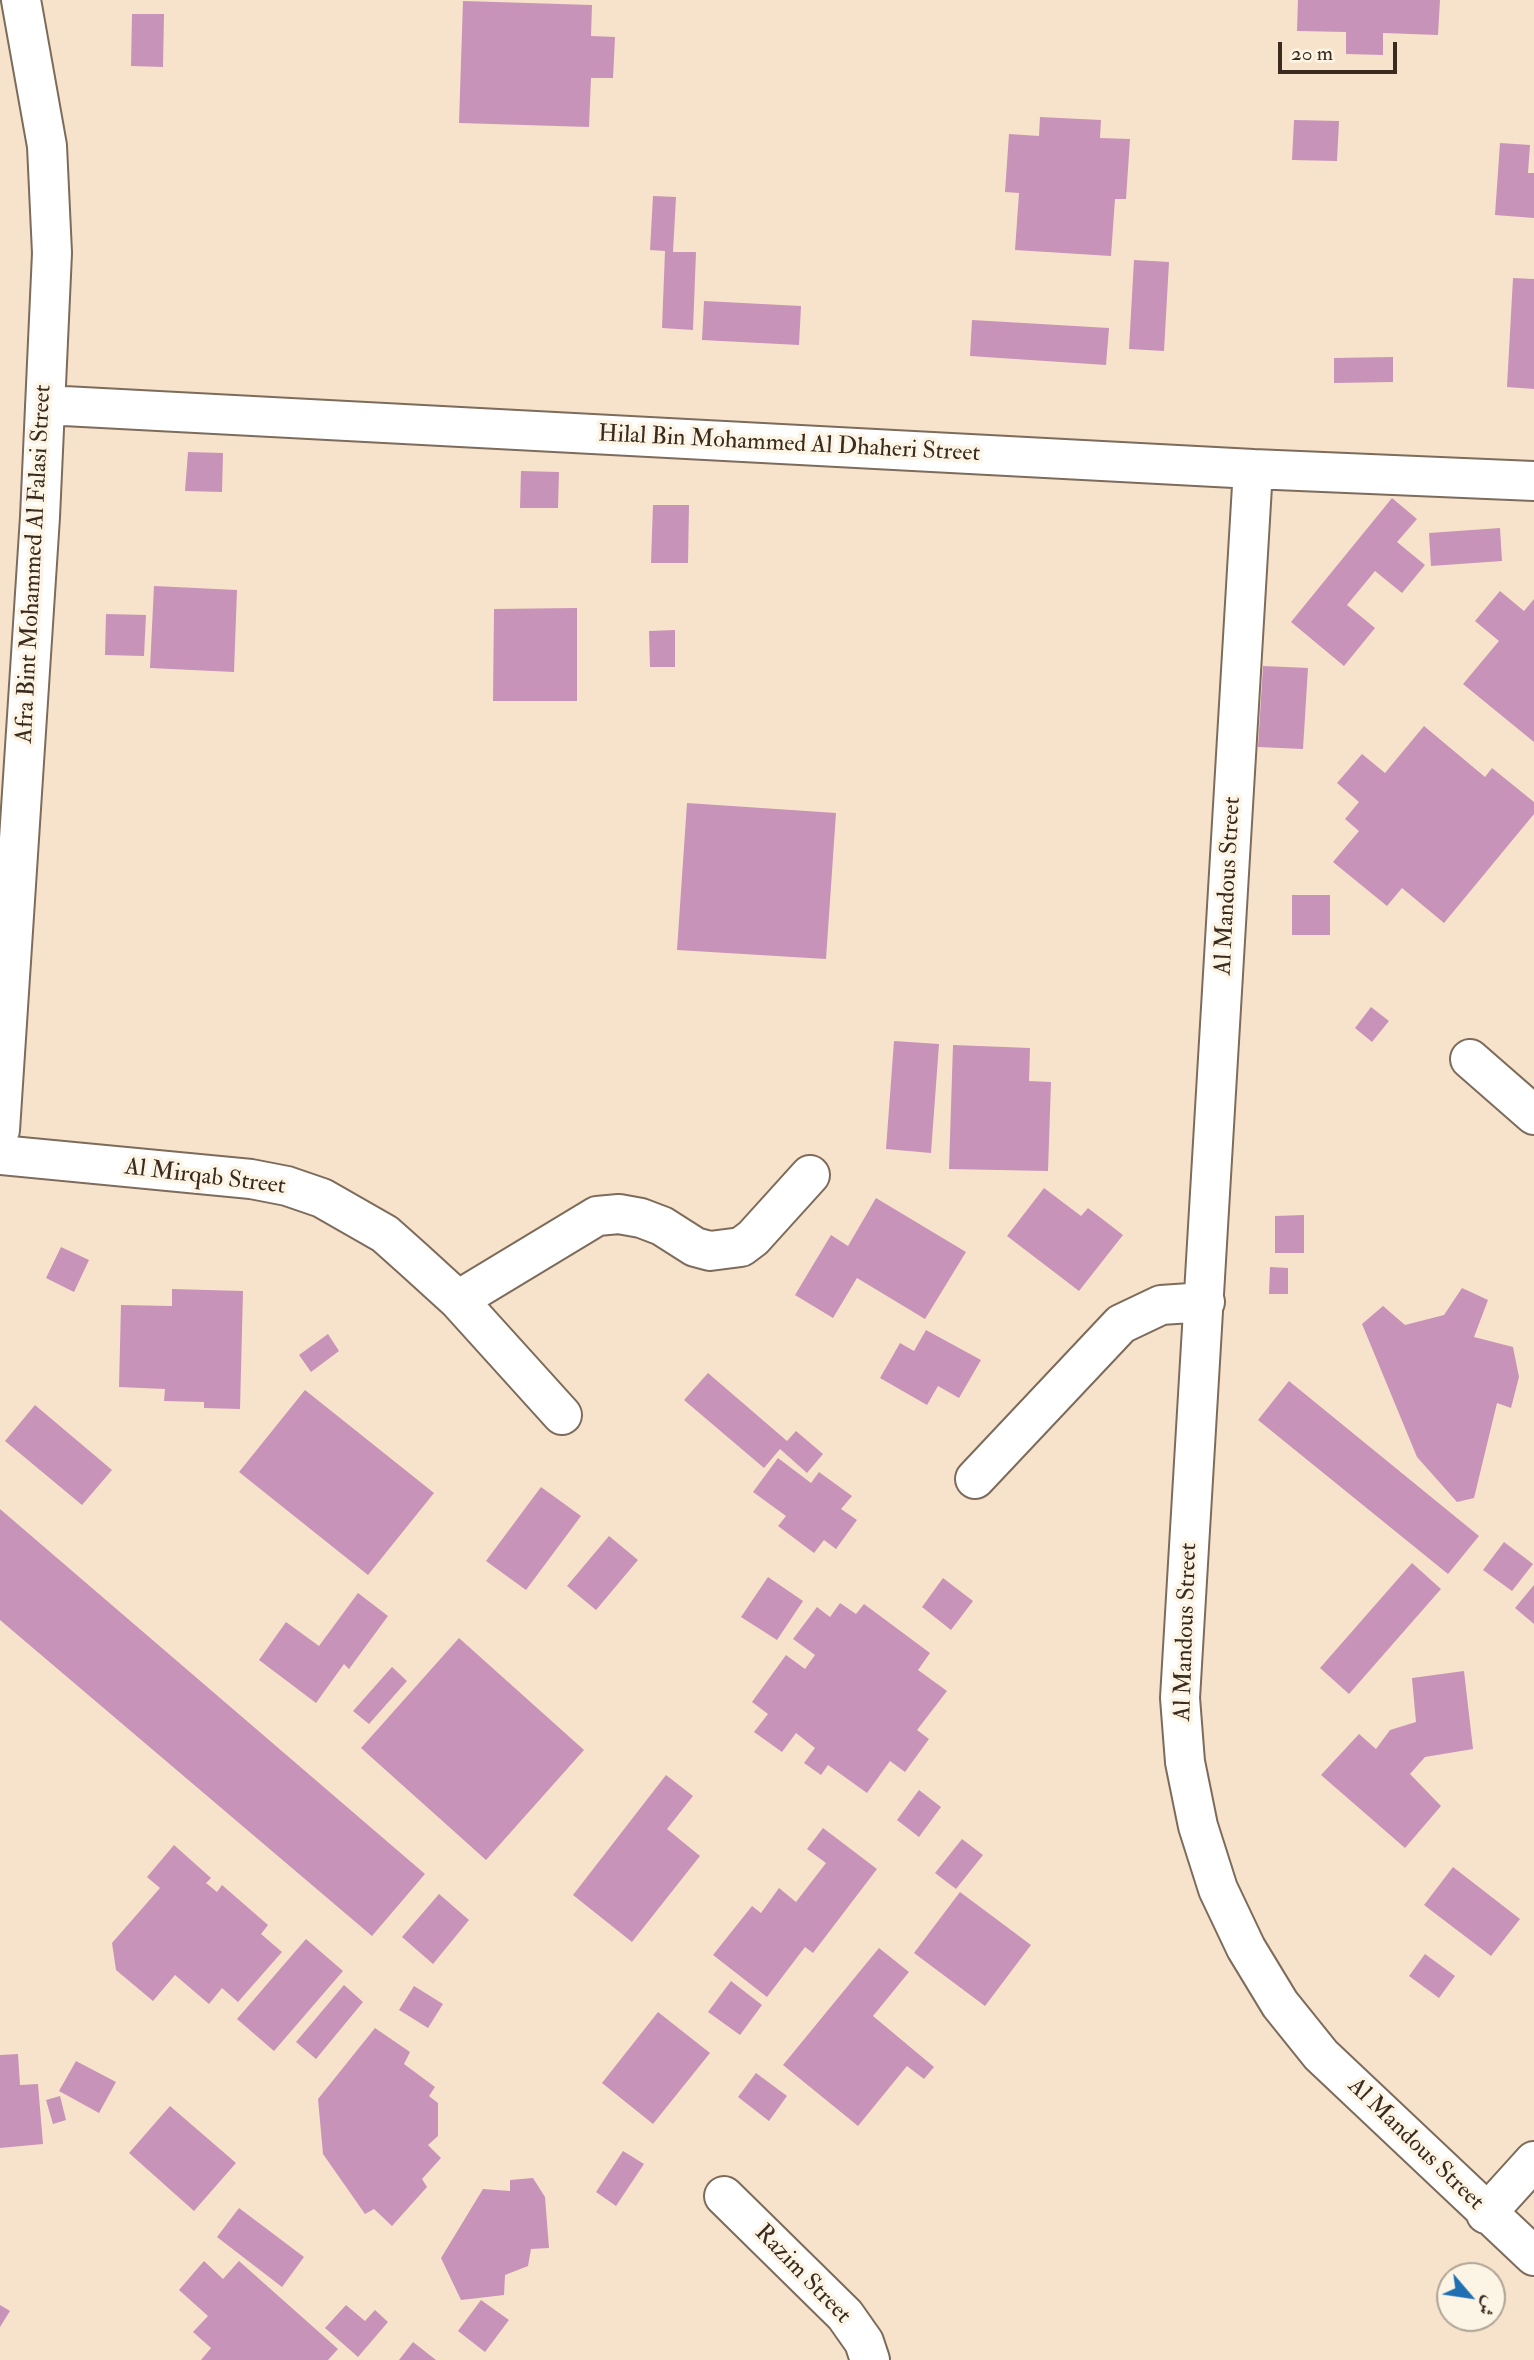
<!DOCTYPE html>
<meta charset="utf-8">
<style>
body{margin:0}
#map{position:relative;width:1534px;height:2360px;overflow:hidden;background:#f7e3cb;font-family:"IM FELL Double Pica",Amiri,serif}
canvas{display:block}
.north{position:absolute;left:1436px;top:2262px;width:70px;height:70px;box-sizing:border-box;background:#fcf5e5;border:2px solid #afa495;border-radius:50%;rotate:119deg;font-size:19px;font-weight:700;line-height:28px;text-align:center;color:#3b2a1e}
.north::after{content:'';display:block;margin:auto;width:24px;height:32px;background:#1f6fb2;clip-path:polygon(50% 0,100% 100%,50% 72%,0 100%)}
.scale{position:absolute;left:1278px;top:42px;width:119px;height:32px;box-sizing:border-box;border:4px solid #3b2a1e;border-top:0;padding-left:9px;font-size:21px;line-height:24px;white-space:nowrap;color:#3b2a1e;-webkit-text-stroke:5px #fcf5e5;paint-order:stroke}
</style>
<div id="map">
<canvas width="1534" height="2360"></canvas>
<div class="north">ش</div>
<div class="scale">20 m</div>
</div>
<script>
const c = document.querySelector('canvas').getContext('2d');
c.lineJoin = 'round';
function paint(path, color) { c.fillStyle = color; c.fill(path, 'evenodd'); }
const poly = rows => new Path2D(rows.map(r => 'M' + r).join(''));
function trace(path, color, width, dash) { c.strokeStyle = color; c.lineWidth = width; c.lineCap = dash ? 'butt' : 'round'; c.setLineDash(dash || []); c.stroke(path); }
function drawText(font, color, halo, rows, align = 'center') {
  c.font = font + ' "IM FELL Double Pica",serif'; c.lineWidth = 7; c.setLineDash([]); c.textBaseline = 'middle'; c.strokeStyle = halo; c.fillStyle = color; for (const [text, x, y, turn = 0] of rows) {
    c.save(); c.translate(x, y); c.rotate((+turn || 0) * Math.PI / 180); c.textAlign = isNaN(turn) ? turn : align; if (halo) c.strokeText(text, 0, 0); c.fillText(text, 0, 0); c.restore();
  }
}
const building = poly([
 [1298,0,1440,0,1438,35,1383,33,1383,55,1346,54,1346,32,1297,31],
 [463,1,592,5,591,36,615,37,613,78,591,78,589,127,459,123],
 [132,14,164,14,163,67,131,66],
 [1040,117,1101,120,1100,138,1130,139,1126,199,1115,199,1111,256,1015,250,1019,193,1005,192,1009,134,1039,136],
 [1294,120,1339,121,1337,161,1292,160],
 [1500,143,1530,145,1528,173,1534,173,1534,218,1495,215],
 [653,196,676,197,673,252,696,252,693,330,662,328,665,251,650,250],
 [1134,260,1169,262,1164,351,1129,349],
 [1513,278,1534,279,1534,389,1507,387],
 [704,301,801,306,799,345,702,340],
 [972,320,1109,328,1106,365,970,356],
 [1393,357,1393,382,1334,383,1334,358],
 [188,452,223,453,222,492,185,491],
 [521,471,559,472,558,508,520,508],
 [1392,498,1417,519,1397,542,1425,565,1402,593,1375,571,1347,605,1375,628,1344,666,1291,622],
 [653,505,689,505,688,563,651,563],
 [1500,528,1502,561,1431,566,1429,533],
 [154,586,237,590,234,672,150,668],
 [1500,591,1524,611,1534,599,1534,742,1463,684,1499,641,1475,621],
 [577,608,577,701,493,701,494,609],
 [106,614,146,615,144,656,105,655],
 [675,630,675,667,650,667,649,631],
 [1263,666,1308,668,1303,749,1258,747],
 [1424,726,1485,777,1492,768,1534,802,1534,814,1444,923,1402,888,1387,906,1333,862,1359,831,1345,819,1359,802,1337,783,1362,754,1385,773],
 [687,803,836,813,826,959,677,950],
 [1292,895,1330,895,1330,935,1292,935],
 [1371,1007,1389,1021,1372,1042,1355,1028],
 [894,1041,939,1044,931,1153,886,1149],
 [953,1045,1030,1048,1029,1081,1051,1082,1048,1171,949,1169],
 [1044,1188,1081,1216,1088,1208,1123,1235,1079,1291,1007,1236],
 [876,1198,966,1252,925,1319,857,1278,833,1318,795,1295,831,1235,848,1246],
 [1304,1215,1304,1253,1275,1253,1275,1216],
 [61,1247,89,1260,74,1292,46,1278],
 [1270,1267,1288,1268,1288,1294,1269,1294],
 [1462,1288,1488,1300,1474,1337,1513,1347,1519,1377,1511,1408,1497,1403,1474,1498,1457,1502,1417,1457,1362,1324,1383,1306,1405,1325,1444,1315],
 [172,1289,243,1291,240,1409,204,1408,204,1402,164,1401,165,1389,119,1387,121,1305,172,1306],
 [926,1330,981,1360,959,1398,938,1386,927,1405,880,1378,900,1343,914,1351],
 [328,1334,339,1351,311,1372,299,1355],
 [708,1373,787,1441,796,1431,823,1454,807,1473,780,1449,764,1468,684,1400],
 [1289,1381,1479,1536,1448,1574,1258,1420],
 [305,1390,434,1493,368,1575,239,1472],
 [35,1405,112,1470,82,1505,5,1441],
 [778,1458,811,1483,819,1472,852,1496,841,1509,857,1520,836,1549,824,1540,814,1553,778,1526,786,1516,753,1492],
 [541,1487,581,1516,526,1590,486,1561],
 [0,1509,425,1874,372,1936,0,1620],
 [609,1536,638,1560,596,1610,567,1586],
 [1504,1542,1533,1564,1512,1591,1483,1570],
 [1412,1563,1441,1589,1349,1694,1320,1668],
 [768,1577,803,1601,777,1640,741,1617],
 [943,1578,973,1601,951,1630,922,1607],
 [1534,1585,1534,1624,1515,1608],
 [358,1593,388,1616,349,1669,344,1664,316,1703,259,1660,286,1622,319,1646],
 [840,1603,856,1614,864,1604,930,1653,918,1670,947,1691,917,1730,929,1739,905,1772,890,1761,867,1793,828,1765,821,1775,804,1763,815,1748,796,1733,782,1752,754,1732,768,1714,752,1702,786,1655,805,1669,815,1655,793,1639,817,1607,830,1617],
 [459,1638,584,1750,486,1860,361,1748],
 [392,1667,407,1681,369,1724,353,1711],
 [1464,1671,1473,1749,1425,1757,1410,1774,1441,1806,1405,1848,1321,1775,1359,1734,1376,1749,1390,1730,1416,1722,1412,1678],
 [666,1775,693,1796,667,1829,700,1856,632,1942,573,1895],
 [919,1790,941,1807,919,1837,897,1820],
 [823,1828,877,1869,813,1953,805,1947,767,1997,713,1955,752,1906,761,1913,779,1888,796,1902,826,1863,807,1849],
 [962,1839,983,1855,956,1889,935,1873],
 [174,1845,211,1878,206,1883,217,1892,222,1885,268,1925,261,1934,282,1952,238,2002,222,1988,209,2004,175,1975,153,2001,116,1970,112,1943,160,1888,147,1877],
 [1453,1867,1520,1919,1491,1956,1424,1905],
 [960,1892,1031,1945,985,2006,914,1953],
 [439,1894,469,1920,433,1964,402,1937],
 [306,1939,343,1971,274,2051,237,2019],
 [879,1948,909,1972,873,2016,934,2067,924,2079,907,2066,858,2126,783,2065],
 [1425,1954,1455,1976,1439,1998,1409,1976],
 [731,1981,762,2005,740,2035,708,2012],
 [344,1985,363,2002,316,2059,296,2042],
 [414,1986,443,2004,428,2028,399,2010],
 [658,2012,710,2053,653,2124,602,2083],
 [375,2028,410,2052,404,2064,435,2087,429,2096,438,2103,438,2136,428,2145,441,2158,422,2179,427,2187,392,2226,374,2209,365,2214,323,2154,318,2099],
 [18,2054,20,2085,38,2084,43,2144,0,2148,0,2055],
 [76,2061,116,2082,99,2113,59,2091],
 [756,2073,787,2096,769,2121,738,2097],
 [60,2096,66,2120,53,2124,46,2100],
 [170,2106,236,2163,194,2211,129,2153],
 [623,2151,644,2164,616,2206,596,2192],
 [533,2178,545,2197,549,2248,531,2249,528,2266,505,2275,504,2295,461,2300,441,2258,483,2189,510,2191,510,2180],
 [239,2208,304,2257,282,2287,217,2237],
 [204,2261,223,2279,239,2261,338,2349,328,2360,201,2360,211,2348,193,2332,208,2316,179,2290],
 [481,2300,509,2320,485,2352,458,2331],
 [0,2305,10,2311,0,2327],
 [346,2305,365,2321,375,2310,388,2322,358,2357,325,2328],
 [413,2342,436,2360,399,2360]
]);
const minor = poly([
 [45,405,1253,469,1534,481],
 [1253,469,1180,1698,1185,1762,1198,1826,1218,1889,1246,1948,1280,2004,1321,2055,1534,2256],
 [1470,1059,1534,1115],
 [0,1130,40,517,52,253,47,146,21,0],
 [0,1155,251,1179,287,1186,322,1198,385,1234,413,1259,458,1300,562,1415],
 [458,1300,597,1216,619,1214,641,1218,662,1226,695,1247,710,1251,741,1247,753,1238,810,1175],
 [975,1479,1121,1324,1161,1305,1205,1302],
 [724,2196,845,2315,864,2342,870,2360],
 [1486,2214,1534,2161]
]);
const streetNames = [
 ["Hilal Bin Mohammed Al Dhaheri Street",789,445,3],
 ["Afra Bint Mohammed Al Falasi Street",35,564,-87],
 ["Al Mandous Street",1229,886,-87],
 ["Al Mirqab Street",205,1178,7],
 ["Al Mandous Street",1187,1632,-88],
 ["Al Mandous Street",1415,2145,44],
 ["Razim Street",802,2275,46]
];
paint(building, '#c893b8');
trace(minor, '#7d6b5b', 42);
trace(minor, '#fff', 38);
drawText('24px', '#3b2a1e', '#fcf5e5', streetNames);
</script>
